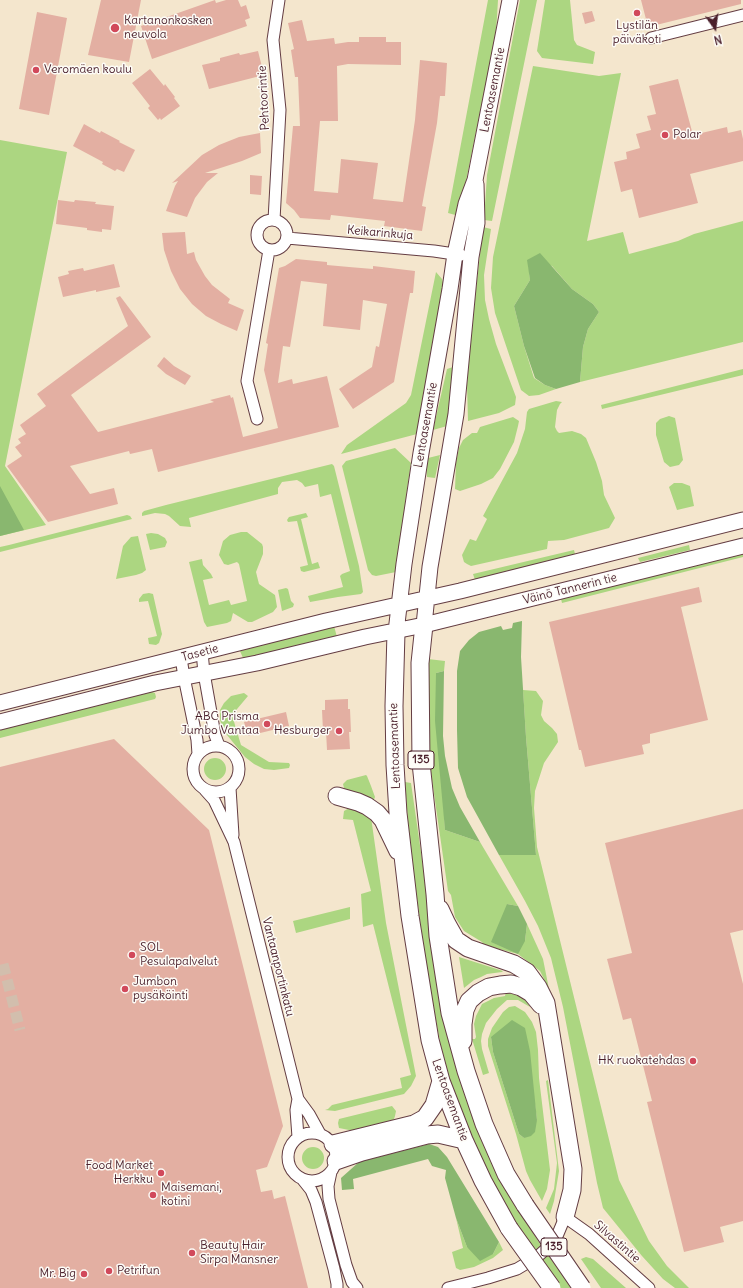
<!DOCTYPE html>
<meta charset="utf-8">
<style>
body{margin:0}
#map{position:relative;width:743px;height:1288px;overflow:hidden;background:#f4e6cd;font-family:Delius,sans-serif}
canvas{display:block}
.north{position:absolute;left:695px;top:8px;width:40px;height:40px;-webkit-text-stroke:3px #fdfcf7;paint-order:stroke;rotate:166deg;font-size:11px;font-weight:700;line-height:16px;text-align:center;color:#4a1f2b}
.north::after{content:'';display:block;margin:auto;width:14px;height:18px;background:#4a1f2b;clip-path:polygon(50% 0,100% 100%,50% 72%,0 100%)}
</style>
<div id="map">
<canvas width="743" height="1288"></canvas>
<div class="north">N</div>
</div>
<script>
const c = document.querySelector('canvas').getContext('2d');
c.lineJoin = 'round';
function paint(path, color) { c.fillStyle = color; c.fill(path, 'evenodd'); }
const poly = rows => new Path2D(rows.map(r => 'M' + r).join(''));
function trace(path, color, width, dash) { c.strokeStyle = color; c.lineWidth = width; c.lineCap = dash ? 'butt' : 'round'; c.setLineDash(dash || []); c.stroke(path); }
function drawText(font, color, halo, rows, align = 'center') {
  c.font = font + ' Delius,sans-serif'; c.lineWidth = 3; c.setLineDash([]); c.textBaseline = 'middle'; c.strokeStyle = halo; c.fillStyle = color; for (const [text, x, y, turn = 0] of rows) {
    c.save(); c.translate(x, y); c.rotate((+turn || 0) * Math.PI / 180); c.textAlign = isNaN(turn) ? turn : align; if (halo) c.strokeText(text, 0, 0); c.fillText(text, 0, 0); c.restore();
  }
}
const green = poly([
 [488,0,498,0,496,33,459,216,448,213],
 [520,0,537,0,492,221,484,220,487,175],
 [545,0,570,0,574,40,577,45,595,52,593,64,542,58,537,51],
 [533,66,599,76,621,73,587,241,623,232,629,254,678,241,694,234,743,221,743,342,580,382,583,347,588,329,599,312,593,304,572,289,552,266,528,260,530,280,514,306,524,346,534,378,545,385,556,389,539,395,529,396,521,390,495,313,491,288,493,257],
 [0,140,67,152,5,466,46,525,0,536],
 [483,227,491,229,484,275,485,300,489,319,496,344,516,397,515,405,499,413,468,421,467,385,471,335],
 [436,272,442,279,445,290,417,434,341,454,347,445,406,403,411,395],
 [453,367,451,401,447,426,433,430,447,369],
 [743,369,743,375,602,409,601,405],
 [556,401,562,402,560,404,557,410,555,427,557,431,559,433,572,431,581,434,586,438,596,462,602,481,604,495,615,518,609,528,564,540,548,541,547,549,471,566,467,564,464,562,462,555,470,539,476,541,487,519,483,516,517,453,525,429,527,412,529,409],
 [669,416,675,418,683,460,679,465,670,467,664,462,656,435,656,423,660,419],
 [513,417,519,421,518,426,514,442,500,469,493,478,481,484,460,491,455,489,456,463,459,448,463,440,472,433,477,433,480,427],
 [395,448,411,463,408,483,396,572,376,576,372,575,368,570,342,466,346,461],
 [440,455,435,478,427,477,426,469,428,458],
 [332,464,334,466,359,566,363,592,361,594,338,597,310,602,308,596,343,587,340,576,342,574,350,571,331,494,320,497,318,484,305,487,302,483,297,480,282,482,278,488,278,494,189,518,191,527,180,526,169,516,165,514,155,513,142,516,142,513,144,511,166,505],
 [674,483,682,483,690,486,694,506,677,510,669,487],
 [306,513,308,517,301,519,312,564,318,562,320,568,304,572,301,571,300,567,308,565,297,521,288,522,287,520,289,517],
 [127,515,130,516,132,519,0,552,0,547,9,545],
 [241,532,247,532,262,544,263,547,263,554,256,572,259,584,275,595,277,607,273,612,252,622,248,622,233,613,231,621,227,623,207,627,204,622,189,562,202,559,203,565,211,574,213,578,203,580,209,605,229,600,231,605,247,601,239,564,237,562,228,565,224,564,219,555,223,541,230,535],
 [151,533,158,534,165,538,167,542,165,547,150,550,146,534],
 [138,536,146,570,142,573,136,575,116,579,123,546,131,537],
 [689,545,690,550,640,562,638,558],
 [574,550,575,554,475,580,473,574],
 [743,553,743,557,562,603,561,599],
 [286,588,288,589,291,601,294,604,293,607,282,611,278,590],
 [149,593,153,594,162,634,159,643,156,645,149,644,148,638,157,636,148,601,139,602,139,599,143,594],
 [334,626,337,637,243,658,240,651],
 [428,659,445,661,444,671,436,673,445,830,480,842,518,906,507,904,525,941,527,924,543,959,549,989,540,971,518,954,484,945,482,942,464,931,455,917,451,895,448,891,431,773,427,700],
 [523,690,536,691,543,701,541,715,544,721,552,728,557,734,558,742,544,763,535,791,534,808,537,847,619,1180,649,1241,667,1266,689,1288,675,1288,663,1279,642,1256,603,1208,597,1183,563,1007,551,958,538,926,525,901,499,855,536,855,526,737],
 [152,692,155,693,156,697,155,699,0,738,0,730],
 [244,693,248,696,232,715,241,745,269,762,289,763,290,765,289,768,274,770,264,769,254,764,245,757,227,735,223,729,220,720,220,710,224,703,231,696],
 '204 769a11 11 0 1 1 22 0a11 11 0 1 1-22 0Z',
 [366,775,367,776,371,786,375,797,373,802,346,792,344,788,343,784,347,780],
 [405,782,411,783,437,963,522,1215,540,1244,572,1288,560,1288,526,1241,500,1196,477,1150,461,1112,449,1077,440,1042,428,976,410,849],
 [351,807,371,817,386,923,416,1076,411,1086,404,1094,335,1111,325,1110,328,1109,332,1105,402,1088,400,1078,411,1075,373,924,363,927,361,894,371,891,353,820,343,819,344,811],
 [350,907,350,919,296,933,293,921],
 [459,957,503,971,502,972,487,974,481,977,474,980,464,988],
 [506,992,519,996,526,1001,530,1007,518,1000,507,1000,497,1009,486,1023,482,1034,481,1041,482,1049,489,1073,483,1075,472,1039,475,1039,476,1037,474,1024,476,1016,482,1004,494,998,505,996],
 [515,1006,525,1012,532,1022,536,1032,538,1050,539,1078,550,1170,547,1189,542,1201,530,1180,526,1171,516,1134,488,1046,488,1039,492,1028,503,1012,509,1007],
 [491,1037,535,1104,537,1120,524,1138,519,1134,493,1052],
 [548,1080,559,1171,554,1201,550,1214,546,1208,554,1189,557,1163,546,1081],
 [392,1106,396,1111,395,1116,394,1119,388,1123,366,1131,349,1130,339,1128,338,1123,339,1119,343,1118],
 '302 1158a11 11 0 1 1 22 0a11 11 0 1 1-22 0Z',
 [456,1218,467,1247,493,1254,499,1242,503,1250,493,1258,474,1267,460,1270,456,1268,452,1252,463,1248],
 [586,1257,593,1259,626,1288,601,1288,581,1259]
]);
const forest = poly([
 [540,253,572,289,593,304,599,312,588,329,583,347,580,382,556,389,545,385,535,378,524,346,514,306,530,280,527,260],
 [0,486,24,530,0,536],
 [522,621,521,657,526,737,536,855,499,855,467,797,458,768,457,730,457,671,460,651,469,640,479,632,501,626,503,630,512,628,513,623],
 [444,671,443,736,445,756,452,788,460,807,480,842,445,830,435,721,436,673],
 [507,904,518,906,527,924,525,941,518,954,491,942],
 [512,1020,525,1028,530,1051,537,1120,535,1132,531,1136,524,1138,519,1134,493,1052,491,1037],
 [429,1144,438,1147,447,1157,499,1242,493,1254,480,1261,467,1247,456,1218,445,1178,446,1170,432,1166,428,1159,353,1179,354,1189,342,1190,341,1178,359,1162]
]);
const building = poly([
 [101,0,141,0,129,62,88,55],
 [215,0,216,3,226,0,238,0,241,7,246,5,250,18,245,20,247,26,152,59,141,26],
 [641,0,741,0,741,4,648,27],
 [592,11,595,21,585,24,582,13],
 [37,12,67,18,49,115,19,109],
 [302,20,307,41,334,38,335,44,348,42,359,42,359,37,386,37,386,42,401,42,401,65,348,64,337,66,338,121,320,121,314,191,338,193,341,159,378,163,373,199,403,202,415,120,420,60,447,63,445,96,440,96,437,123,422,206,426,207,422,231,384,226,385,221,331,215,330,220,300,218,294,210,286,203,293,126,300,126,298,77,295,77,291,50,294,49,288,23],
 [258,51,264,75,209,89,202,65,220,61,220,58,239,53,240,55],
 [150,69,164,86,165,84,175,97,174,98,180,106,161,120,160,118,158,120,148,108,150,106,132,83],
 [678,79,693,135,727,127,728,133,741,130,743,139,743,161,690,174,698,203,639,218,632,189,621,192,614,162,627,159,626,152,640,148,636,134,651,130,647,116,656,114,649,86],
 [84,124,100,133,101,131,120,141,119,142,135,150,124,172,117,169,115,171,102,164,103,162,73,146],
 [260,133,261,153,242,161,205,173,218,173,207,182,195,198,187,217,166,211,175,186,178,181,172,183,202,155,219,145,239,137],
 [250,175,262,176,261,195,250,194],
 [58,200,74,202,75,200,96,202,95,204,114,206,111,230,102,229,102,232,87,230,87,228,56,224],
 [185,232,187,254,194,252,196,260,205,276,212,285,230,299,228,303,244,310,237,331,221,324,206,316,192,304,180,289,171,271,164,250,162,233],
 [296,259,327,262,327,265,349,267,373,269,373,266,415,271,413,293,410,293,394,382,353,409,339,389,372,367,376,346,379,347,387,304,363,300,360,330,323,326,327,284,301,281,290,347,283,346,278,383,292,379,293,384,327,376,339,427,158,472,152,449,130,454,129,451,70,466,90,494,114,488,118,504,48,522,7,466,22,456,15,447,21,443,18,439,26,434,20,425,46,406,37,394,128,326,116,298,120,296,151,337,71,395,98,432,214,402,210,400,230,395,231,398,233,397,243,437,278,428,264,370,268,344,266,343,279,268,285,266],
 [114,264,120,287,96,292,96,290,63,297,58,277,69,274,68,271,83,268,84,271],
 [164,357,174,366,191,376,185,385,166,374,157,366],
 [699,587,702,602,681,607,708,720,650,734,650,743,642,745,644,754,585,767,581,750,579,750,549,622],
 [348,699,348,709,350,709,351,732,349,732,350,749,327,750,326,731,323,731,322,710,325,710,325,700],
 [286,712,289,726,248,736,244,722],
 [114,739,209,830,283,1126,267,1167,256,1170,261,1192,272,1190,274,1199,285,1196,308,1288,0,1288,0,767],
 [743,809,743,930,730,933,743,984,743,1221,720,1227,724,1242,684,1252,647,1102,652,1101,631,1018,623,1020,607,959,632,953,605,843]
]);
const streetTunnel = poly([
 [3,964,20,1030]
]);
const street = poly([
 [651,38,743,15],
 '257 235a15 15 0 1 1 30 0a15 15 0 1 1-30 0Z',
 [274,220,280,110,273,40,279,0],
 [287,238,434,251,461,255],
 [257,419,247,381,269,250],
 [202,652,204,673,215,735,219,746],
 [181,658,184,677,197,740,198,754],
 '193 769a23 23 0 1 1 46 0a23 23 0 1 1-46 0Z',
 [230,788,233,835],
 [205,790,214,800,234,842,298,1099,309,1114,320,1134],
 '288 1157a24 24 0 1 1 48 0a24 24 0 1 1-48 0Z',
 [298,1137,296,1110,298,1099],
 [331,1172,328,1186,329,1199,346,1265,352,1282,357,1288],
 [303,1180,311,1190,316,1202,334,1269,337,1284,337,1288],
 [448,1288,488,1278,517,1269,537,1257,555,1241,565,1217,589,1234,649,1288]
]);
const secondary = poly([
 [424,625,430,567,456,414,471,257,477,223,476,184],
 [396,632,404,564,421,453,450,289,455,254,466,204,475,180,510,0],
 [0,703,326,621,460,591,743,520],
 [0,722,155,683,257,663,365,637,424,625,743,546]
]);
const primary = poly([
 [424,625,420,663,421,763,435,894,438,936,450,1013,466,1071,484,1124,506,1174,525,1205],
 [396,632,394,706,395,765,398,813,410,916,430,1040,441,1081,464,1140,483,1181,509,1228],
 [337,796,358,802,367,806,377,813,383,820,398,851],
 [440,909,447,924,456,940,468,948,514,964,527,972,538,987,546,1003,573,1169,572,1190,565,1217],
 [463,1041,463,1024,465,1010,469,1001,478,993,489,987,500,985,511,984,521,987,531,993,541,1005],
 [333,1144,414,1124,425,1118,434,1105,441,1081],
 [336,1161,362,1152,427,1135,438,1134,464,1140]
]);
const primaryBridge = poly([
 [525,1205,582,1288],
 [509,1228,552,1288]
]);
const markers = [
 [637,13,4,"#d1495b"],
 [115,28,5,"#d1495b"],
 [36,70,4,"#d1495b"],
 [665,135,4,"#d1495b"],
 [267,724,4,"#d1495b"],
 [339,731,4,"#d1495b"],
 [132,955,4,"#d1495b"],
 [125,989,4,"#d1495b"],
 [693,1061,4,"#d1495b"],
 [161,1173,4,"#d1495b"],
 [153,1195,4,"#d1495b"],
 [192,1253,4,"#d1495b"],
 [109,1271,4,"#d1495b"],
 [84,1274,4,"#d1495b"]
];
const shields = [
 [421,760,26],
 [554,1247,26]
];
const shieldNames = [
 ["135",421,760],
 ["135",554,1247]
];
const poiNames = [
 ["Kartanonkosken",124,21],
 ["neuvola",124,35],
 ["Lystilän",637,26,"center"],
 ["päiväkoti",637,40,"center"],
 ["Veromäen koulu",44,70],
 ["Polar",673,135],
 ["ABC Prisma",259,717,"right"],
 ["Jumbo Vantaa",259,731,"right"],
 ["Hesburger",331,731,"right"],
 ["SOL",140,948],
 ["Pesulapalvelut",140,962],
 ["Jumbon",133,982],
 ["pysäköinti",133,996],
 ["HK ruokatehdas",685,1061,"right"],
 ["Food Market",153,1166,"right"],
 ["Herkku",153,1180,"right"],
 ["Maisemani,",161,1188],
 ["kotini",161,1202],
 ["Beauty Hair",200,1246],
 ["Sirpa Mansner",200,1260],
 ["Petrifun",117,1271],
 ["Mr. Big",76,1274,"right"]
];
const streetNames = [
 ["Lentoasemantie",493,90,-79],
 ["Pehtoorintie",264,98,-93],
 ["Keikarinkuja",380,233,5],
 ["Lentoasemantie",426,425,-80],
 ["Väinö Tannerin tie",570,589,-14],
 ["Tasetie",200,653,-15],
 ["Lentoasemantie",395,746,-92],
 ["Vantaanportinkatu",278,967,76],
 ["Lentoasemantie",450,1100,70],
 ["Silvastintie",617,1242,41]
];
paint(green, '#acd681');
paint(forest, '#89b76f');
paint(building, '#e3afa2');
trace(streetTunnel, '#d2bead', 11, [11, 5.5]);
trace(street, '#643d43', 13);
trace(secondary, '#643d43', 17);
trace(primary, '#643d43', 19);
trace(street, '#fff', 11);
trace(secondary, '#fff', 15);
trace(primary, '#fff', 17);
trace(primaryBridge, '#643d43', 19, []);
trace(primaryBridge, '#fff', 17);
for (const [x, y, r, color] of markers) { const dot = new Path2D(); dot.arc(x, y, r, 0, 2 * Math.PI); c.fillStyle = color; c.fill(dot); trace(dot, '#fdfcf7', 1.5); }
for (const [x, y, w] of shields) { const box = new Path2D(); box.roundRect(x - w / 2, y - 9, w, 18, 3); c.fillStyle = '#fdfcf7'; c.fill(box); trace(box, '#4a1f2b', 1); }
drawText('bold 11px', '#4a1f2b', null, shieldNames);
drawText('12px', '#4a1f2b', '#fdfcf7', poiNames, 'left');
drawText('12px', '#4a1f2b', '#fdfcf7', streetNames);
</script>
